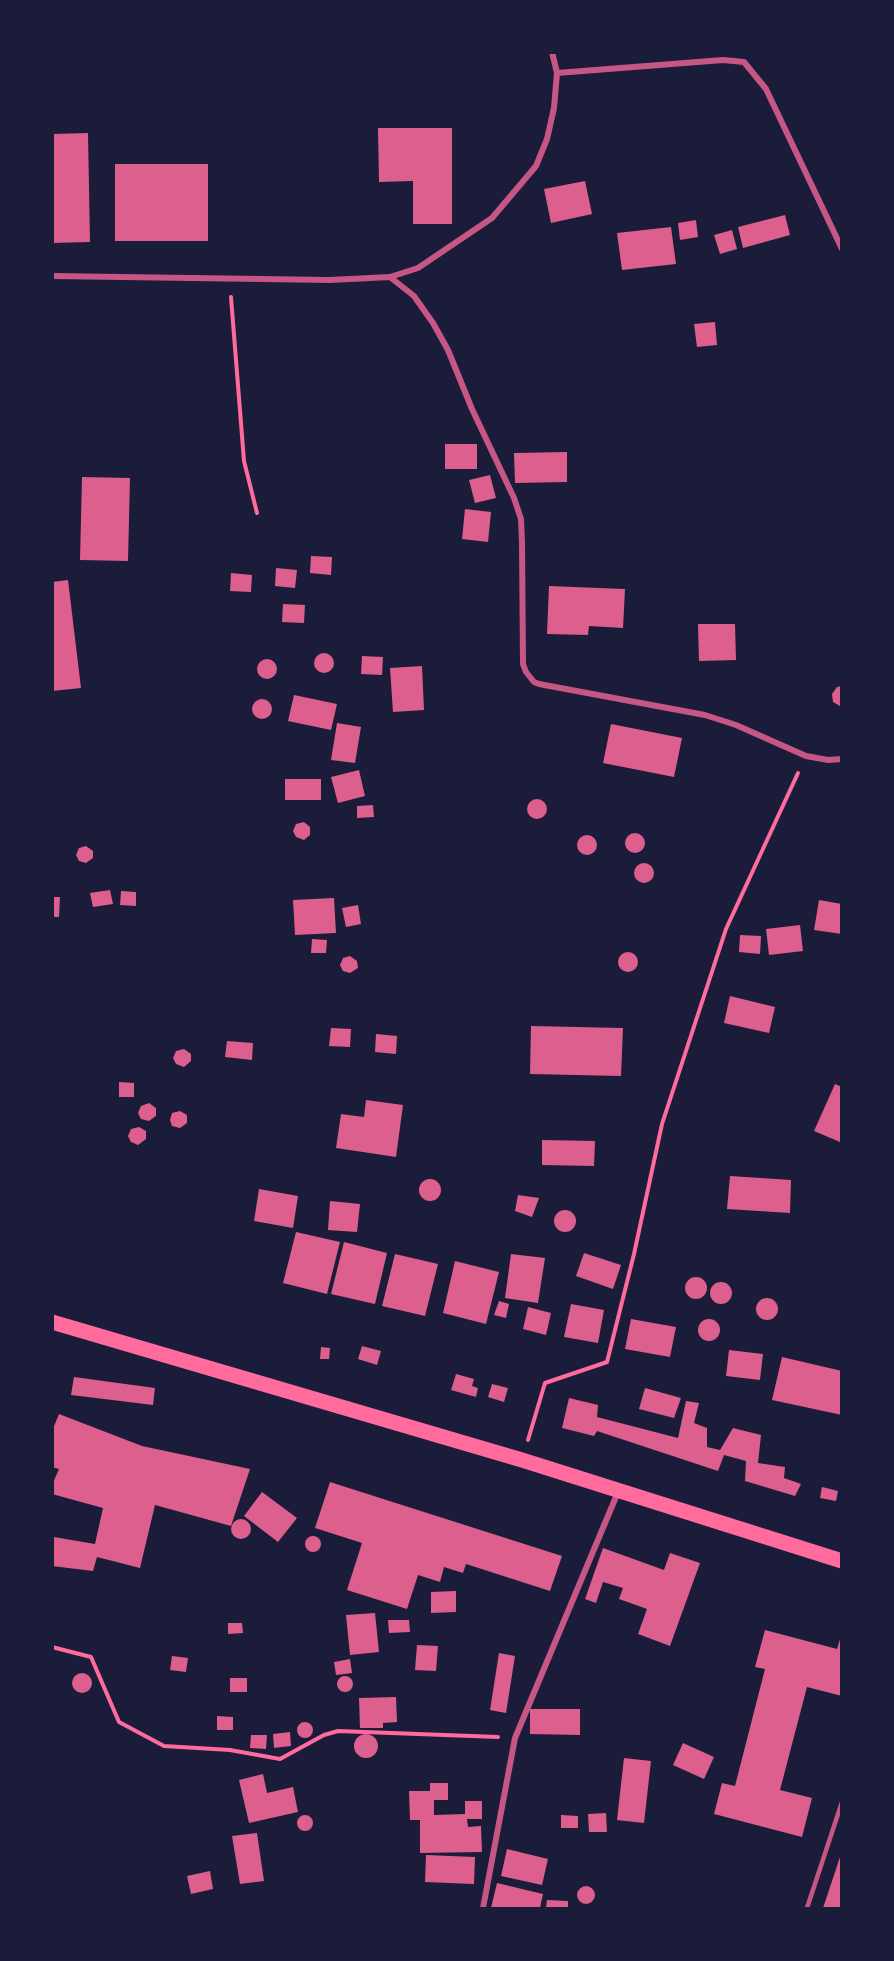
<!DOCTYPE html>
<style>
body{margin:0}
#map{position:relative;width:894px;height:1961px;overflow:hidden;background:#1b1b3a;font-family:Inter,sans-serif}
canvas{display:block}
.frame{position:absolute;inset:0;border:54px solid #1b1b3a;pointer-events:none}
</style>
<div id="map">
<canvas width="894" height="1961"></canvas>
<div class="frame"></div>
</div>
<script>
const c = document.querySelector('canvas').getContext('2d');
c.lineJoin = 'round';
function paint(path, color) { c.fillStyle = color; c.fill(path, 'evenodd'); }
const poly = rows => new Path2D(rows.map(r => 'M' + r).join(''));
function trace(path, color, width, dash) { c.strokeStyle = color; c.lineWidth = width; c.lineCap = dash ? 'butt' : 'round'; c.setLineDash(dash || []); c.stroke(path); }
const building = poly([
 [378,128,452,128,452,224,413,224,413,181,379,182],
 [88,133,90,242,52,243,52,134],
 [115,164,208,164,208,241,115,241],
 [585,181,592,214,551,223,544,189],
 [785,215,790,235,743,248,738,227],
 [696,220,698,237,680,240,678,223],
 [671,227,676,264,622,270,617,233],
 [732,230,737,249,720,254,714,235],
 [715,322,717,345,697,347,694,324],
 [445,444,477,444,477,469,445,469],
 [567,452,567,482,515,483,514,453],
 [490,475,496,498,475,503,469,480],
 [82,477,130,478,128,561,80,560],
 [465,509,491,512,488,542,462,539],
 [311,556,332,557,331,575,310,573],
 [276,568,297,570,295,588,275,586],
 [231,573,252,575,251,592,230,591],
 [68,580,81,688,52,691,52,582],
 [549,586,625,589,623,628,589,626,588,635,547,634],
 [283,604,305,605,304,623,282,622],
 [698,624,735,624,736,660,699,661],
 '314 663a10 10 0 1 1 20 0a10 10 0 1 1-20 0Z',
 [362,656,383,657,382,675,361,674],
 '257 669a10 10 0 1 1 20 0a10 10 0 1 1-20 0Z',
 [422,666,424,710,393,712,390,668],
 [842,686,842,706,840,706,833,702,832,694,837,687],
 [294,695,337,704,331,730,288,721],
 '252 709a10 10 0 1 1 20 0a10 10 0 1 1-20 0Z',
 [337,723,361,727,355,763,331,760],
 [611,724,682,738,674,777,603,763],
 [359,770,365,796,338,803,331,777],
 [285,779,321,779,321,800,285,800],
 '527 809a10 10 0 1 1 20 0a10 10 0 1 1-20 0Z',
 [373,805,374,817,357,818,357,806],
 [304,822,310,827,310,835,304,840,296,837,293,831,296,824],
 '625 843a10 10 0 1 1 20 0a10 10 0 1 1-20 0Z',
 '577 845a10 10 0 1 1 20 0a10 10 0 1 1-20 0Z',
 [86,846,93,851,93,858,86,863,79,861,76,855,79,848],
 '634 873a10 10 0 1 1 20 0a10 10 0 1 1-20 0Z',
 [110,890,113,904,93,907,90,893],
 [121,891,136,892,136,906,120,905],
 [52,897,60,897,59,917,52,917],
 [334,898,336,933,295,935,293,900],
 [819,900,842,904,842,934,814,930],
 [358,905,361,924,346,927,342,908],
 [800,925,803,951,769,955,766,929],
 [740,935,761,936,760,954,739,952],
 [312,939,327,940,326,953,311,953],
 '618 962a10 10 0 1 1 20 0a10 10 0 1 1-20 0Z',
 [350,956,357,961,358,968,350,973,343,971,340,965,343,958],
 [730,996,775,1007,769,1033,724,1023],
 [531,1026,623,1028,621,1076,530,1074],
 [331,1028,351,1029,350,1047,329,1046],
 [376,1034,397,1036,396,1054,375,1052],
 [227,1041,253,1043,252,1060,225,1057],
 [184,1049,191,1054,191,1061,184,1067,176,1064,173,1058,176,1051],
 [119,1082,134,1083,134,1097,119,1097],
 [835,1084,842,1087,842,1138,840,1142,814,1131],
 [366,1100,403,1105,396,1157,336,1148,341,1114,364,1117],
 [149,1103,156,1108,156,1116,149,1121,141,1119,138,1113,141,1106],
 [180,1111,187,1115,187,1123,180,1128,172,1126,170,1120,172,1113],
 [139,1127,146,1131,146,1139,138,1145,131,1142,128,1136,131,1129],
 [542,1140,595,1141,594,1166,542,1165],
 [730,1176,791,1180,790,1213,727,1209],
 '419 1190a11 11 0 1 1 22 0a11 11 0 1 1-22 0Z',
 [259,1189,298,1196,293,1228,254,1221],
 [518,1195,539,1198,532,1217,515,1211],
 [330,1201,360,1204,357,1232,328,1230],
 '554 1221a11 11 0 1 1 22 0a11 11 0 1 1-22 0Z',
 [296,1232,340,1242,327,1294,283,1283],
 [344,1242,387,1253,375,1304,331,1294],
 [584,1253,621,1265,613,1289,576,1276],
 [395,1254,438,1264,425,1316,382,1306],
 [511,1254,545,1258,538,1303,505,1298],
 [455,1261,499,1272,486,1324,443,1313],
 '685 1288a11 11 0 1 1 22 0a11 11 0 1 1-22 0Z',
 '710 1293a11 11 0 1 1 22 0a11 11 0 1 1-22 0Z',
 '756 1309a11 11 0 1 1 22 0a11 11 0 1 1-22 0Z',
 [499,1301,509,1304,506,1318,494,1315],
 [571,1304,604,1310,598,1343,564,1337],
 [528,1307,551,1313,546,1335,523,1329],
 '698 1330a11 11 0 1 1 22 0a11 11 0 1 1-22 0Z',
 [631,1319,676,1327,670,1357,625,1349],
 [362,1346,381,1351,377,1365,358,1359],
 [321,1347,330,1348,329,1359,320,1359],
 [729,1350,763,1354,760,1380,726,1376],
 [782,1357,842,1371,842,1415,772,1400],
 [456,1374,474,1379,472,1386,478,1388,476,1397,451,1390],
 [74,1377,155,1388,153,1405,71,1395],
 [492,1384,508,1388,504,1402,488,1397],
 [645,1388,681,1398,674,1418,639,1409],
 [569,1398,598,1405,597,1417,678,1438,686,1401,699,1403,694,1423,707,1428,707,1447,720,1450,733,1428,761,1435,758,1463,785,1467,784,1478,801,1484,795,1496,745,1481,746,1461,724,1455,718,1471,597,1431,594,1436,562,1428],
 [59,1414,142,1446,250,1469,231,1526,155,1505,140,1568,97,1557,93,1571,52,1566,54,1537,95,1544,103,1508,52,1494,52,1485,59,1469,52,1467,52,1431],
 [330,1482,562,1556,550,1591,466,1564,463,1573,444,1567,440,1582,418,1575,407,1609,347,1590,362,1543,315,1528],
 [822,1487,838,1491,836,1501,820,1498],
 [262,1492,297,1518,278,1542,244,1516],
 '231 1529a10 10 0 1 1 20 0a10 10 0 1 1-20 0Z',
 '305 1544a8 8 0 1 1 16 0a8 8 0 1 1-16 0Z',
 [603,1548,664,1570,670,1553,700,1563,670,1646,638,1634,647,1609,619,1599,623,1588,603,1582,596,1603,585,1599],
 [456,1591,456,1612,431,1613,431,1592],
 [375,1613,379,1652,350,1655,346,1615],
 [388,1620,409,1620,410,1632,389,1633],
 [228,1623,242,1623,243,1633,228,1634],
 [765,1630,837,1649,842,1633,842,1696,807,1687,780,1790,812,1798,802,1837,714,1814,722,1783,735,1786,765,1669,755,1667],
 [417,1645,438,1646,436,1671,415,1670],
 [499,1653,515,1656,506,1713,490,1710],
 [172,1656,188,1658,186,1672,170,1670],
 [350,1659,352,1673,336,1675,334,1662],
 '72 1683a10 10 0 1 1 20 0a10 10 0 1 1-20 0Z',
 '337 1684a8 8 0 1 1 16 0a8 8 0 1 1-16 0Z',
 [230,1678,247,1678,247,1692,230,1692],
 [396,1697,397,1722,383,1723,383,1728,360,1728,359,1698],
 [530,1709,580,1709,580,1735,530,1734],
 [217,1716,233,1717,233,1730,217,1730],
 '297 1730a8 8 0 1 1 16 0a8 8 0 1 1-16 0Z',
 [290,1732,291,1746,274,1748,273,1734],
 '354 1746a12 12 0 1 1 24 0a12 12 0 1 1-24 0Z',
 [251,1735,267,1735,266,1749,250,1748],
 [683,1743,714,1757,704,1779,673,1765],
 [624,1758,651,1761,644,1823,617,1820],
 [263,1774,267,1793,293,1787,298,1812,249,1823,239,1780],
 [430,1783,448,1783,448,1800,434,1800,434,1815,465,1814,465,1801,482,1801,482,1819,467,1819,468,1827,481,1826,482,1852,420,1853,420,1820,410,1820,409,1791,430,1791],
 [606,1813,607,1832,589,1832,588,1814],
 [561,1815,578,1816,578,1828,561,1828],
 '297 1823a8 8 0 1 1 16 0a8 8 0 1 1-16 0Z',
 [257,1833,264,1881,240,1884,232,1836],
 [507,1849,548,1859,542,1885,501,1876],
 [841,1854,842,1908,823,1908],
 [426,1855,475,1857,474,1884,425,1882],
 [210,1871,213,1889,191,1894,187,1876],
 [497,1883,543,1894,540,1908,491,1908],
 '577 1895a9 9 0 1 1 18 0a9 9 0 1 1-18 0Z',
 [547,1900,568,1901,568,1908,546,1908]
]);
const path = poly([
 [231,297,244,461,257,513],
 [528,1440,545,1383,607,1362,634,1254,662,1124,726,929,798,773],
 [52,1647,91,1657,119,1722,164,1746,230,1750,280,1759,324,1735,338,1731,498,1737]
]);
const service = poly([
 [807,1908,842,1802]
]);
const minor = poly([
 [557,73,723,60,744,62,766,89,842,249],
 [52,276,330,280,390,277,414,296,433,323,448,350,472,409,514,498,521,519,522,542,523,664,526,672,534,682,539,684,705,715,736,725,806,756,828,760,842,759],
 [390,277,418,268,492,218,536,166,547,139,554,108,557,73,552,52],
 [483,1908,515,1738,618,1492]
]);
const primary = poly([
 [52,1322,522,1460,842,1561]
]);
paint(building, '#dd5f8e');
trace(path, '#ff6b9d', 4);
trace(service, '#c65784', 4.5);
trace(minor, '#c65784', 6);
trace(primary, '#ff6b9d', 15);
</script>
